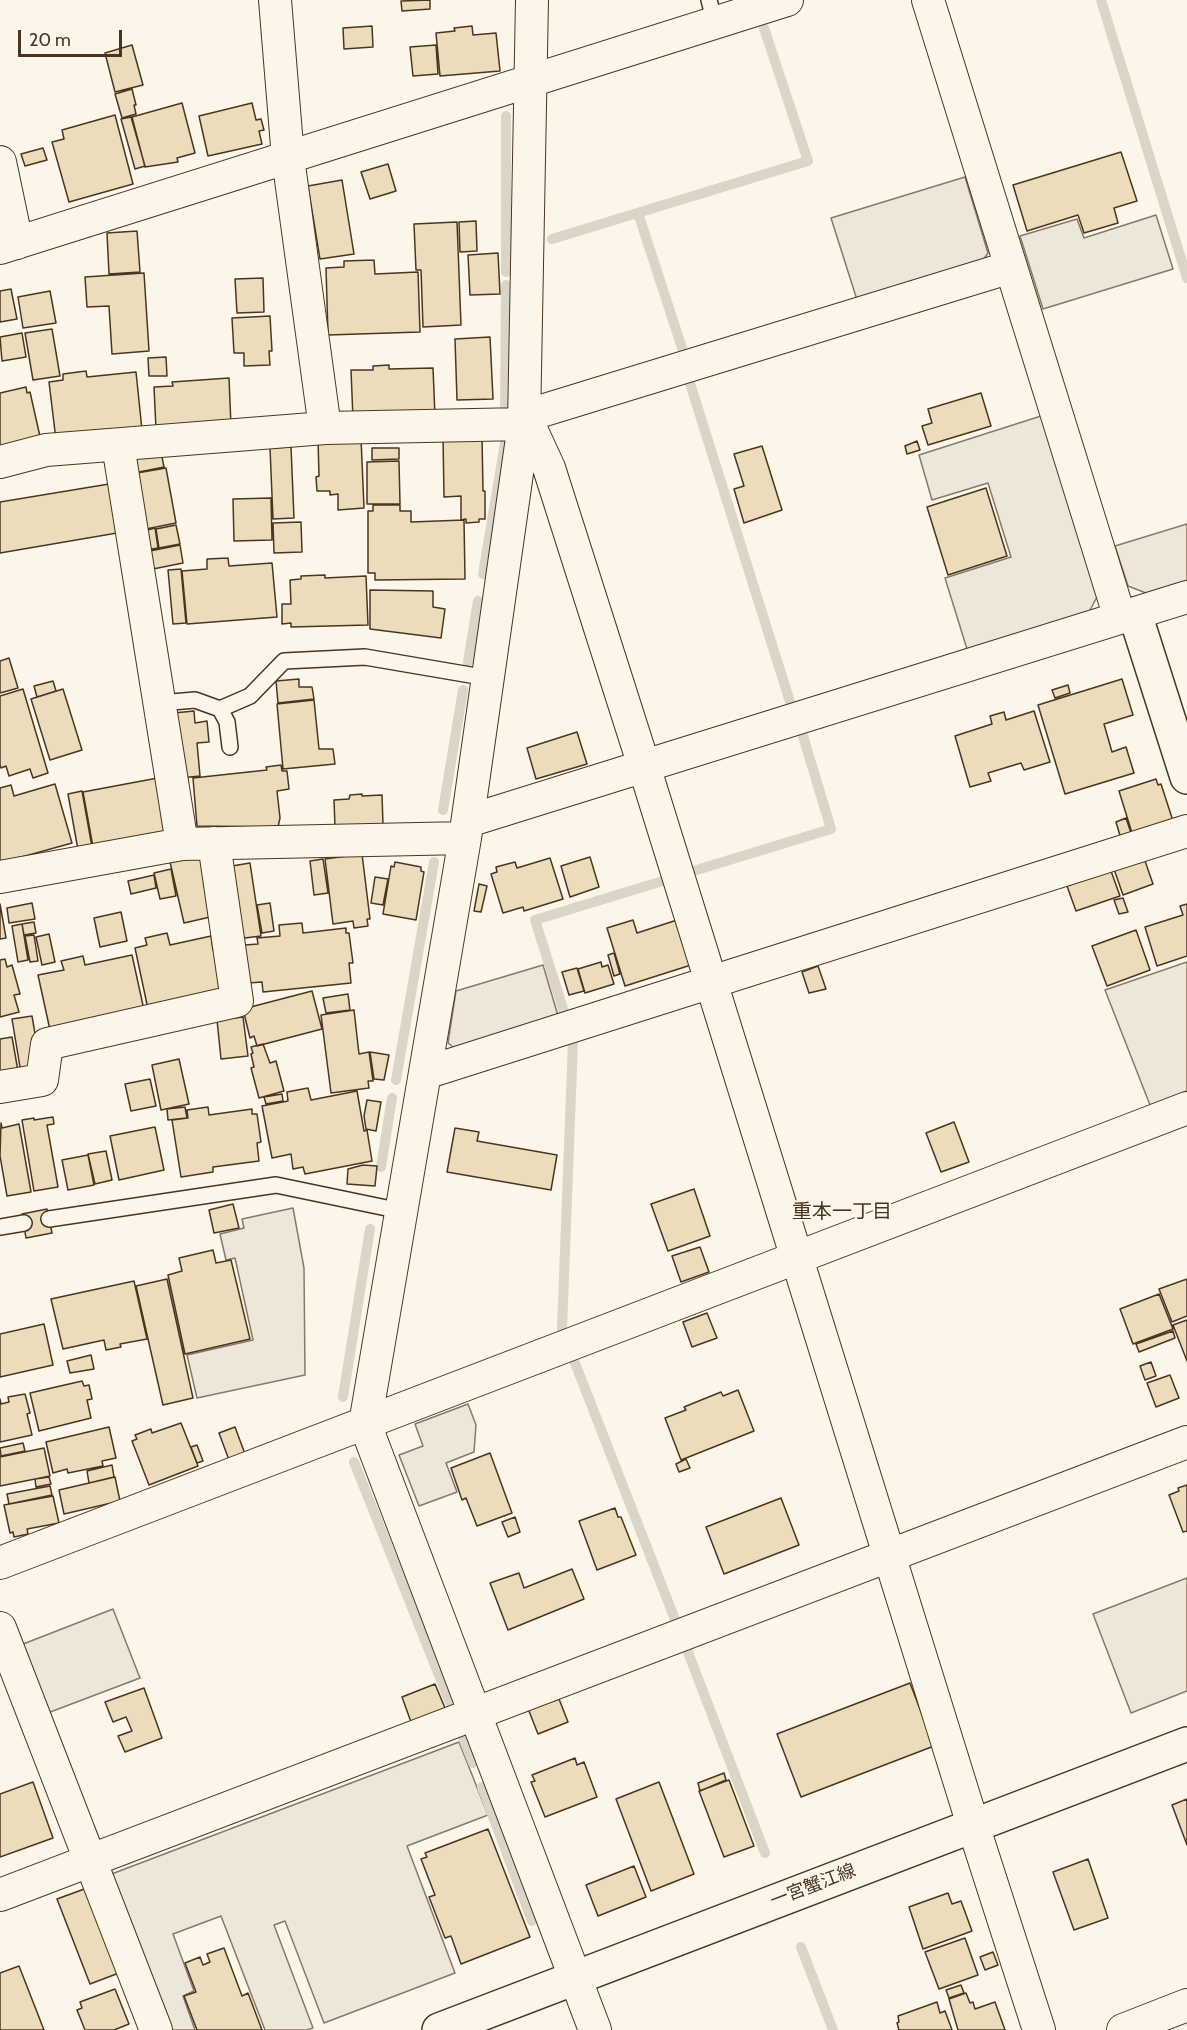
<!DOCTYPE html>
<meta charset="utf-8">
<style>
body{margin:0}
#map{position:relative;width:1187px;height:2030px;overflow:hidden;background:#fbf6e9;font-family:Cabin,sans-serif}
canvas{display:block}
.scale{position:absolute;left:18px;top:30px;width:104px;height:27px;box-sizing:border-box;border:3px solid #4a3520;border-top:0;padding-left:8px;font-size:18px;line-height:21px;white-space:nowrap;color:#4a3520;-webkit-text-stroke:4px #fbf6e9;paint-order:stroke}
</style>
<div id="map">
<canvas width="1187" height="2030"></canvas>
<div class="scale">20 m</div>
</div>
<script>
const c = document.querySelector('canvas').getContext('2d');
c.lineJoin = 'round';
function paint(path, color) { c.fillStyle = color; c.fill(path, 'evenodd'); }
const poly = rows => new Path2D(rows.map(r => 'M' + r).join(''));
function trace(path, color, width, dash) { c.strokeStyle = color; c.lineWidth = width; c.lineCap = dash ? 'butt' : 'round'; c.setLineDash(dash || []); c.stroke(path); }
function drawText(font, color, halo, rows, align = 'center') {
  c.font = font + ' Cabin,"Noto Sans JP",sans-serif'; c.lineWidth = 4.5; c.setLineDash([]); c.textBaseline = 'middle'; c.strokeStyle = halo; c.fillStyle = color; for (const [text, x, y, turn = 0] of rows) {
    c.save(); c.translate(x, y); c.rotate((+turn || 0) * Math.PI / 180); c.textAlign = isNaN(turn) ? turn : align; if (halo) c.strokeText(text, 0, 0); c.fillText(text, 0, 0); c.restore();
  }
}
const green = poly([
 [965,177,988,253,979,266,858,303,831,218,965,177],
 [1187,524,1187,581,1146,593,1128,586,1115,546,1187,524],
 [1187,962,1187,1091,1150,1105,1105,990,1187,962],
 [543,965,559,1019,458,1051,448,1043,456,991,543,965],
 [293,1208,304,1268,305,1375,197,1398,187,1355,253,1340,235,1258,226,1260,220,1234,244,1228,242,1219,293,1208],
 [113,1609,140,1678,45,1714,18,1646,113,1609]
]);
const parking = poly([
 [1156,215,1173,269,1043,309,1020,236,1077,219,1084,238,1156,215],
 [1041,416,1098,595,1089,612,967,649,945,578,1011,557,988,483,932,500,919,455,1041,416],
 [468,1404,476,1425,474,1452,446,1463,457,1492,419,1506,399,1455,423,1446,415,1424,468,1404],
 [1187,1578,1187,1691,1131,1713,1093,1614,1187,1578],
 [459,1742,488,1815,407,1846,455,1973,324,2023,285,1921,274,1925,313,2028,307,2030,265,2030,221,1916,173,1934,194,1991,183,1996,195,2030,165,2030,109,1875,459,1742]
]);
const stream = poly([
 [1101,0,1187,278],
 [638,213,684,354],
 [552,239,808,161,764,28],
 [506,272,506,116],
 [689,380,790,702],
 [505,412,506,285],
 [483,574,506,437],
 [468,662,478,601],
 [443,810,463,690],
 [690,872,831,829,803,736],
 [565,1015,535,920,666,880],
 [396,1080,434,862],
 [381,1167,392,1098],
 [562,1329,573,1041],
 [575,1363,676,1622],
 [343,1397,370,1229],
 [354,1462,452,1708],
 [686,1647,765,1853],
 [462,1735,473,1763],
 [482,1787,532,1921],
 [801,1947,833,2030]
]);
const building = poly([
 [430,0,430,9,402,11,401,1,430,0],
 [372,26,373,47,344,49,343,28,372,26],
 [472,26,473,35,496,33,500,71,440,76,436,33,455,31,454,28,472,26],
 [132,45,143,85,115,92,105,53,132,45],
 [436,45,438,74,413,76,410,47,436,45],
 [132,89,136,105,134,105,136,114,122,118,115,94,132,89],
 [182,103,195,153,177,158,178,162,145,167,132,117,182,103],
 [252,103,256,120,261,119,264,130,259,131,262,144,208,156,199,116,252,103],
 [115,115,133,184,69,202,52,142,64,139,62,130,115,115],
 [131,117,145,166,135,169,121,119,131,117],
 [43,148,47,160,25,166,21,154,43,148],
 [1121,152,1137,201,1114,208,1118,223,1084,233,1078,215,1027,231,1013,185,1121,152],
 [388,164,396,191,370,199,361,172,388,164],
 [342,180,354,254,320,259,308,186,342,180],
 [476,221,477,251,460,252,459,222,476,221],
 [457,222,461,325,423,327,421,270,416,270,414,224,457,222],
 [137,231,140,272,109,274,107,233,137,231],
 [498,253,500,294,470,295,468,255,498,253],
 [374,260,375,274,418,272,420,332,328,335,326,268,344,267,344,261,374,260],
 [144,273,149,351,112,354,109,306,87,307,85,277,144,273],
 [263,278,264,312,237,313,235,279,263,278],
 [11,289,17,319,0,322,0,291,11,289],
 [50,291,56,323,23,328,18,297,50,291],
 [270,316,272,351,269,351,270,365,244,366,244,353,234,353,232,318,270,316],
 [52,329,60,376,33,380,25,333,52,329],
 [22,333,26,357,2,361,0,337,22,333],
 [490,337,493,399,457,400,455,339,490,337],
 [166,357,167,376,149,376,148,358,166,357],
 [389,365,389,369,433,368,435,416,353,419,351,370,373,370,373,366,389,365],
 [86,371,87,377,136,372,142,430,56,440,49,382,63,380,63,374,86,371],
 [229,378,231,426,156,429,154,387,173,386,172,382,229,378],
 [26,387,27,393,30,392,41,441,0,450,0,393,26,387],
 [981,393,991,426,928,445,922,426,932,423,928,409,981,393],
 [482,436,483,491,485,491,485,519,479,519,479,522,466,523,466,519,461,520,461,496,444,497,443,437,482,436],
 [361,438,364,508,338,510,338,494,330,495,330,491,317,491,316,477,319,476,318,439,361,438],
 [917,441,920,450,907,454,905,446,917,441],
 [762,446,782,510,744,523,734,489,744,486,734,454,762,446],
 [291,447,294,518,273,519,270,448,291,447],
 [372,448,399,448,399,459,372,460,372,448],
 [161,452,164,467,134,473,131,457,161,452],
 [399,461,400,504,367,504,367,462,399,461],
 [166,468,176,523,141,530,131,474,166,468],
 [109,484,117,533,0,553,0,502,109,484],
 [986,488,1007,556,948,575,927,507,986,488],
 [271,498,272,540,234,541,233,499,271,498],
 [373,505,400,505,400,511,411,511,411,522,464,520,465,579,375,580,375,573,368,573,368,511,373,511,373,505],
 [301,522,302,552,274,553,273,523,301,522],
 [176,525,180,544,159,548,156,529,176,525],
 [155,528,158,548,146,550,143,531,155,528],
 [180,545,183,563,148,570,145,552,180,545],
 [228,558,229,566,272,563,277,617,187,624,182,571,207,569,207,559,228,558],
 [181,569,186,623,173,624,168,570,181,569],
 [325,575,325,578,366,576,368,625,291,627,291,623,282,624,282,604,291,604,290,580,301,579,301,576,325,575],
 [370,590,433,591,433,607,445,609,441,638,370,629,370,590],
 [9,658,18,688,0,693,0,661,9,658],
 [299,679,299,687,312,687,314,699,278,703,276,681,299,679],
 [1122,679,1133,715,1104,724,1112,752,1126,747,1134,773,1065,794,1038,705,1122,679],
 [53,681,56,691,37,697,34,686,53,681],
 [1068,685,1070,693,1055,698,1052,690,1068,685],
 [23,689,48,773,33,778,30,769,9,776,6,766,1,768,0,765,0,696,23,689],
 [63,689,82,750,50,760,31,699,63,689],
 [314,700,319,749,333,749,335,764,283,769,277,704,314,700],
 [194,711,195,723,207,721,209,742,197,743,200,776,180,778,174,713,194,711],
 [1034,711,1050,762,1024,770,1021,763,988,773,991,781,970,787,955,736,992,724,990,716,1004,712,1006,720,1034,711],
 [577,732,587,764,536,779,527,748,577,732],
 [281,765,282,771,287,771,289,789,277,791,280,818,278,827,197,826,193,778,267,770,266,767,281,765],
 [163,777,173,832,93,847,83,792,163,777],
 [1156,779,1158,785,1161,784,1173,821,1132,833,1119,791,1156,779],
 [55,784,72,843,0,863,0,788,11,785,14,796,55,784],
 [82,791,92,847,78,850,68,794,82,791],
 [362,794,362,796,382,795,383,825,335,827,334,800,349,799,350,795,362,794],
 [1126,818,1132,836,1121,839,1116,822,1126,818],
 [206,854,219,915,184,923,170,862,206,854],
 [362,854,370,919,367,919,368,926,354,928,353,921,333,924,325,859,362,854],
 [590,857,599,887,570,897,561,866,590,857],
 [550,858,563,899,524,911,523,907,503,913,491,874,497,872,496,867,515,862,517,868,550,858],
 [1144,858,1153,884,1123,895,1114,869,1144,858],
 [323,859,328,893,314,895,310,861,323,859],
 [395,862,421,867,421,871,424,872,416,920,383,914,391,866,394,867,395,862],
 [250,863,261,936,237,939,226,867,250,863],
 [171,869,176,896,160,899,154,873,171,869],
 [1111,871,1120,896,1076,911,1067,886,1111,871],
 [154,875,156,888,131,894,128,881,154,875],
 [375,877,388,879,383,905,371,903,375,877],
 [479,884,487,886,481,912,474,911,479,884],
 [1123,898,1128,912,1119,914,1114,900,1123,898],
 [32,903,35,919,9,923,7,908,32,903],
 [270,903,274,931,262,933,257,905,270,903],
 [0,904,6,938,0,939,0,904],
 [1187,904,1187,956,1157,966,1145,927,1183,915,1180,906,1187,904],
 [121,912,127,941,100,947,94,918,121,912],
 [633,920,637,933,677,920,691,965,625,986,607,928,633,920],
 [34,922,36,933,24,935,22,924,34,922],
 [302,923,303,933,346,928,346,933,349,933,353,963,349,963,351,983,263,992,262,982,248,983,245,945,258,944,257,938,280,936,279,925,302,923],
 [22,924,28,960,18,962,12,926,22,924],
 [1136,930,1150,970,1107,986,1092,946,1136,930],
 [167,933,170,945,211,936,213,950,218,949,222,991,148,1009,135,948,147,945,145,938,167,933],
 [49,934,55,962,42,965,36,937,49,934],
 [34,935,38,961,30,962,25,936,34,935],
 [614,953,620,974,614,976,608,955,614,953],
 [132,955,144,1010,50,1030,38,975,64,970,61,961,83,956,85,965,132,955],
 [5,959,7,967,12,965,20,994,14,995,19,1012,0,1017,0,960,5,959],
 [601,962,602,967,608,965,614,984,585,993,578,969,601,962],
 [818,966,826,989,809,993,802,972,818,966],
 [577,968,584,991,569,995,562,972,577,968],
 [312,991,322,1029,257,1046,254,1036,250,1038,243,1009,312,991],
 [348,994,350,1010,326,1013,323,998,348,994],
 [354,1010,359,1054,369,1052,373,1081,368,1081,369,1088,331,1093,321,1015,354,1010],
 [32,1016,37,1045,30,1072,21,1073,12,1019,32,1016],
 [243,1017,248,1056,221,1059,217,1020,243,1017],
 [12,1037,18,1071,0,1074,0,1039,12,1037],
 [263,1044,270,1063,276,1061,284,1091,259,1098,251,1068,254,1067,251,1054,253,1053,251,1047,263,1044],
 [370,1052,389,1055,384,1080,374,1079,370,1052],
 [179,1059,189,1104,161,1110,152,1065,179,1059],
 [150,1079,156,1106,131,1111,125,1084,150,1079],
 [308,1088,311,1100,357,1091,364,1131,367,1130,372,1161,305,1174,303,1167,293,1169,291,1154,272,1158,262,1106,288,1101,287,1092,308,1088],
 [282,1094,283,1101,266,1104,264,1097,282,1094],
 [367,1100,381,1102,376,1131,366,1129,364,1116,367,1100],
 [185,1107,187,1118,168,1120,167,1109,185,1107],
 [208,1107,209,1115,252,1109,252,1114,257,1114,261,1142,257,1143,259,1161,213,1167,213,1172,181,1177,172,1120,188,1118,187,1110,208,1107],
 [53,1117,54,1124,47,1125,58,1187,34,1191,22,1120,34,1118,34,1120,53,1117],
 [954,1122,969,1162,941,1172,926,1133,954,1122],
 [1,1123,2,1128,19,1124,31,1192,7,1196,0,1156,1,1123],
 [155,1127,164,1170,119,1180,110,1136,155,1127],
 [455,1128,479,1132,477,1141,557,1155,551,1190,447,1172,455,1128],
 [106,1151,112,1180,95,1184,88,1154,106,1151],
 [88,1155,94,1185,68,1190,62,1160,88,1155],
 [363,1165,377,1166,375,1186,347,1184,348,1169,363,1165],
 [694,1189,710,1236,668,1251,651,1204,694,1189],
 [233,1204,239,1228,214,1233,209,1210,233,1204],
 [47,1209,52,1233,26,1238,22,1214,47,1209],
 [700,1247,709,1272,681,1282,672,1256,700,1247],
 [213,1250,216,1263,231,1260,250,1339,185,1354,168,1275,182,1271,179,1258,213,1250],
 [167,1279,193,1398,163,1405,136,1286,167,1279],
 [1187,1279,1187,1316,1172,1322,1159,1289,1187,1279],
 [134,1281,147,1339,120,1344,121,1347,106,1350,104,1340,63,1349,51,1299,134,1281],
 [1159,1294,1173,1329,1133,1344,1120,1309,1159,1294],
 [707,1313,717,1338,692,1347,683,1322,707,1313],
 [1187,1320,1187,1361,1173,1325,1187,1320],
 [44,1324,53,1365,0,1377,0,1334,44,1324],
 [1173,1331,1175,1338,1139,1352,1136,1344,1173,1331],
 [91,1355,94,1369,70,1373,67,1361,91,1355],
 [1151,1362,1156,1376,1145,1380,1140,1366,1151,1362],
 [1170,1375,1179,1398,1156,1407,1147,1383,1170,1375],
 [82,1381,84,1386,89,1385,92,1399,87,1400,91,1418,39,1431,30,1393,82,1381],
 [738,1390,754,1431,681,1460,665,1418,686,1410,684,1407,721,1392,723,1396,738,1390],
 [25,1394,30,1413,27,1414,32,1435,0,1442,0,1399,1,1404,9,1402,8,1397,25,1394],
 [181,1423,198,1466,149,1485,132,1441,137,1439,135,1435,151,1429,152,1433,181,1423],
 [109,1427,116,1458,102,1461,103,1466,68,1473,67,1469,53,1473,46,1442,109,1427],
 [235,1427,245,1454,229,1460,219,1433,235,1427],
 [23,1443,25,1451,1,1456,0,1448,23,1443],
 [197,1445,203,1461,197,1463,191,1447,197,1445],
 [44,1448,50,1476,0,1486,0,1457,44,1448],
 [490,1453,512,1513,477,1526,466,1498,462,1500,451,1468,490,1453],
 [686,1459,690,1468,679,1472,676,1464,686,1459],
 [112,1465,114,1477,89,1483,87,1471,112,1465],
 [49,1477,51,1484,36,1487,35,1479,49,1477],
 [115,1477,120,1501,64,1514,59,1490,115,1477],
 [1187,1485,1187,1531,1183,1532,1169,1495,1179,1491,1178,1488,1187,1485],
 [50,1486,52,1495,9,1504,7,1494,50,1486],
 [53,1496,59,1523,27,1529,28,1534,14,1537,13,1532,10,1533,4,1505,53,1496],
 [781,1498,799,1545,724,1574,706,1527,781,1498],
 [615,1508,618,1517,621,1517,636,1555,597,1570,579,1521,615,1508],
 [515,1517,520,1532,508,1537,502,1522,515,1517],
 [572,1569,584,1599,508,1630,490,1583,519,1573,524,1588,572,1569],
 [910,1683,934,1746,801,1797,777,1734,910,1683],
 [435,1684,445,1708,411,1722,402,1697,435,1684],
 [144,1688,162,1738,125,1752,118,1736,132,1731,126,1717,113,1722,105,1702,144,1688],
 [559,1699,568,1722,538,1734,527,1706,544,1700,545,1704,559,1699],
 [575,1758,577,1765,584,1762,597,1797,545,1817,531,1782,535,1781,532,1775,575,1758],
 [724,1773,726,1780,700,1791,698,1783,724,1773],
 [729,1780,754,1846,724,1857,699,1791,729,1780],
 [33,1782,53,1838,0,1857,0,1794,33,1782],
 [659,1782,694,1874,651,1891,616,1799,659,1782],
 [1187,1799,1187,1845,1172,1805,1187,1799],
 [488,1829,530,1937,461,1964,451,1936,445,1938,429,1897,435,1895,421,1859,427,1857,425,1853,488,1829],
 [1088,1859,1108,1918,1074,1930,1053,1872,1088,1859],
 [634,1866,646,1897,598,1916,586,1885,634,1866],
 [87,1888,119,1973,90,1984,57,1899,87,1888],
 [948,1893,952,1904,961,1901,972,1931,923,1949,909,1907,948,1893],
 [965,1938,978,1975,939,1989,925,1952,965,1938],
 [224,1948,242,1996,248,1993,262,2030,197,2030,184,1996,196,1992,185,1963,200,1957,203,1965,210,1962,207,1954,224,1948],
 [993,1952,998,1965,985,1970,980,1957,993,1952],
 [19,1966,44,2030,0,2030,0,1973,19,1966],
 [961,1985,964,1993,949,1998,946,1990,961,1985],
 [115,1989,129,2024,114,2030,85,2030,77,2010,82,2008,80,2002,115,1989],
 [966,1993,970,2003,973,2002,975,2009,995,2002,1005,2030,958,2030,949,1999,966,1993],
 [937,2002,940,2013,945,2011,952,2030,899,2030,897,2023,899,2022,898,2016,937,2002]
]);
const lane = poly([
 [709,0,715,23],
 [160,703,195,700,220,709,250,696,284,661,365,657,488,678],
 [220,709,227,722,230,747],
 [49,1219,276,1185,401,1211],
 [0,1227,24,1223]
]);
const street = poly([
 [275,0,288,158,325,428],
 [532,0,524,424,465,838,365,1424,595,2030],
 [928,0,1120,618],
 [0,162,17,243],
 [0,248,787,0],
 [1011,267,525,416,549,468,644,766,973,1825,1039,2030],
 [118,445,182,844],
 [0,462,46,450,325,428,524,424],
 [468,821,1187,597],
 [0,877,182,844,465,838],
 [425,1073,1187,831],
 [0,1087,42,1080,47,1044,237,1001,214,843],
 [0,1563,1187,1108],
 [0,1628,156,2030],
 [0,1895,1187,1442],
 [1123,2030,1187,2005]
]);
const secondary = poly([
 [1135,614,1187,777]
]);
const primary = poly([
 [439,2030,1187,1744]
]);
const streetNames = [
 ["一宮蟹江線",813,1886,-21]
];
const neighbourhoodNames = [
 ["重本一丁目",842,1212]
];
paint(green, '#ede6d9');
trace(green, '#887966', 1.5);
paint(parking, '#ede7d9');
trace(parking, '#887966', 1.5);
trace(stream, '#dcd4c6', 10);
paint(building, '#ecdcbc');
trace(building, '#4a3520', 1.5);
trace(lane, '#4a3520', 18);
trace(street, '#4a3520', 34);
trace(secondary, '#4a3520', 36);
trace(primary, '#4a3520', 36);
trace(lane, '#fbf6e9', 15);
trace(street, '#fbf6e9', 32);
trace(secondary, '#fbf6e9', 33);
trace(primary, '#fbf6e9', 33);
drawText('18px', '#4a3520', '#fbf6e9', streetNames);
drawText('20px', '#4a3520', '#fbf6e9', neighbourhoodNames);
</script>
